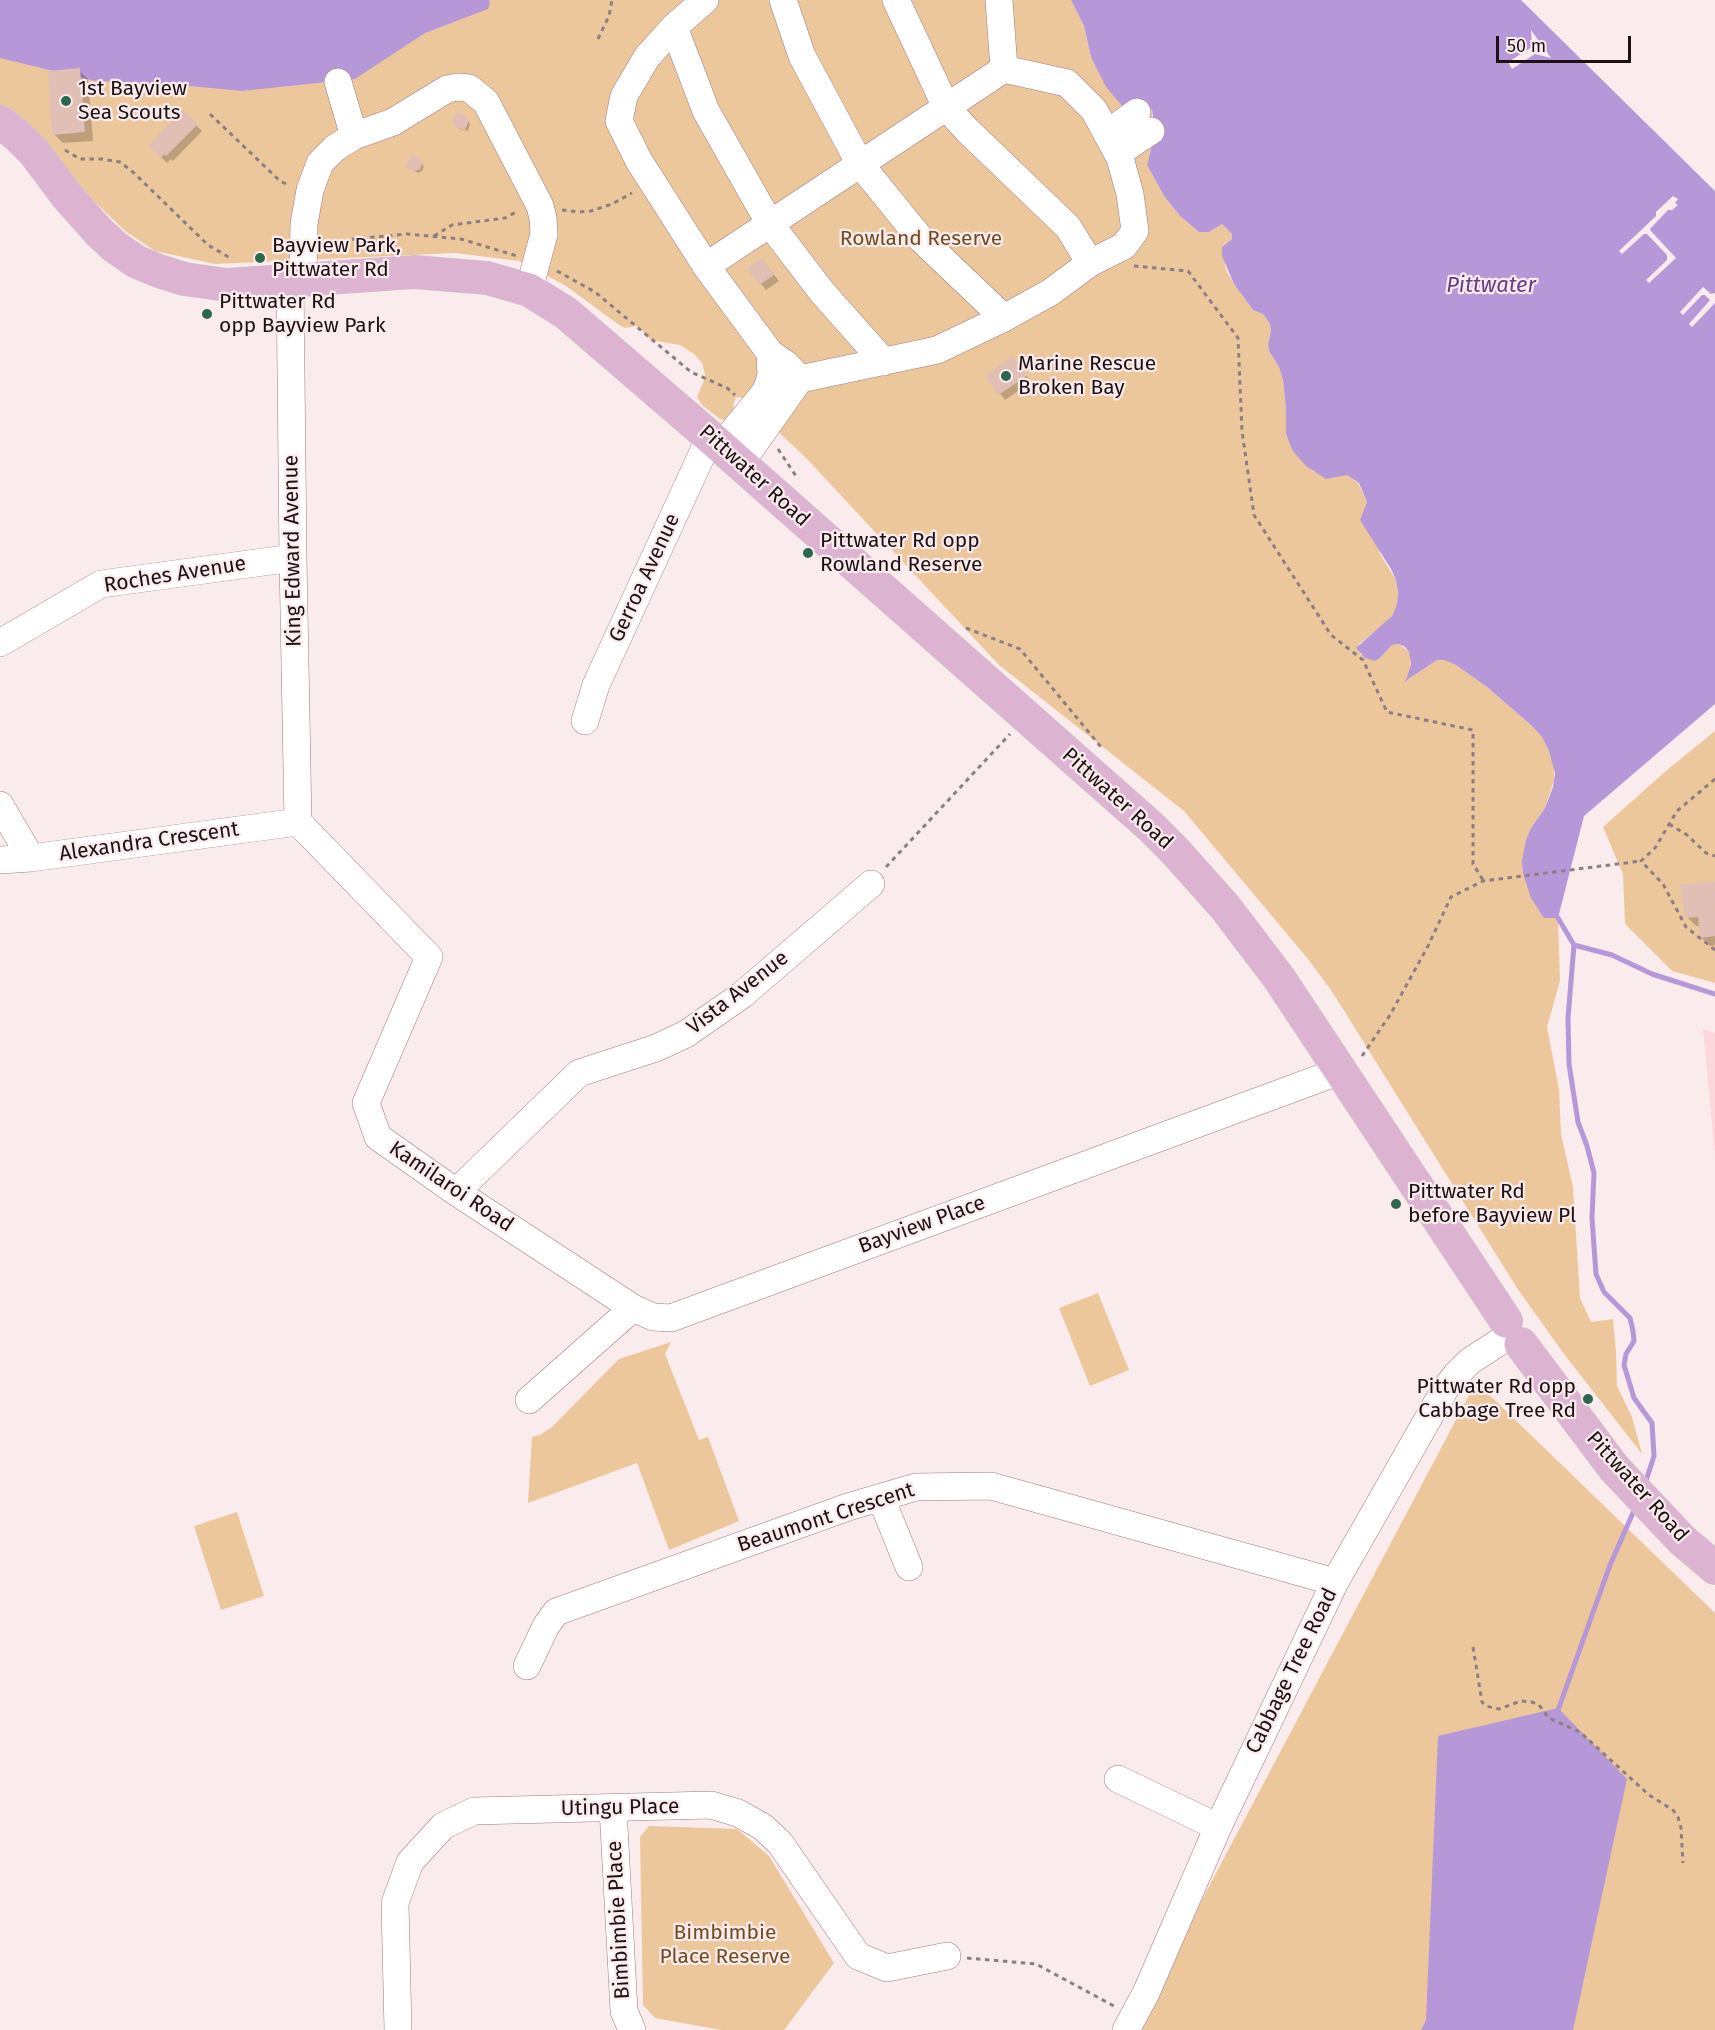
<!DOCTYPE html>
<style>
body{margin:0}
#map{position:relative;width:1715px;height:2030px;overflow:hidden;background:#faebed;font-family:"Fira Sans",sans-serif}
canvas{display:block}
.scale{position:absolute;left:1496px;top:36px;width:135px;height:27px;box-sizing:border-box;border:3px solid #1d1113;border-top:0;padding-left:8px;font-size:18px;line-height:21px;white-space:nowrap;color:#1d1113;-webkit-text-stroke:4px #faebed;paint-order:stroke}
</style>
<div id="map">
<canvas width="1715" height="2030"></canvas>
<div class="scale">50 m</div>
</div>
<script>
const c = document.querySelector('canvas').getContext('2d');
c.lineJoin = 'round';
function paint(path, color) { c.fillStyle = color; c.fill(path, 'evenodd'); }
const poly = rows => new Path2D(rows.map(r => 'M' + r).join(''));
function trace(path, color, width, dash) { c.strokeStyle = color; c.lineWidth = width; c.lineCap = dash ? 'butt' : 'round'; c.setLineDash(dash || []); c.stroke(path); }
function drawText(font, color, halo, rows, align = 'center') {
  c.font = font + ' "Fira Sans",sans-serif'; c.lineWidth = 4.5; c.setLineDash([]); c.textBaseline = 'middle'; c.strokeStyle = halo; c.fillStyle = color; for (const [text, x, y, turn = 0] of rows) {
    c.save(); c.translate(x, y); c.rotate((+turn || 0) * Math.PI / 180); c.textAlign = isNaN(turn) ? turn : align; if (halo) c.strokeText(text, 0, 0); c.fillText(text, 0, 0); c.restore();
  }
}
const built = poly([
 [1703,1029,1715,1033,1715,1155]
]);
const green = poly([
 [0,0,1071,0,1084,26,1091,57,1152,110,1152,145,1147,165,1164,196,1180,216,1199,232,1209,232,1222,224,1232,234,1232,239,1222,247,1226,270,1234,284,1253,310,1263,314,1270,324,1271,331,1268,344,1269,351,1279,367,1283,380,1286,409,1286,434,1292,450,1314,472,1347,475,1358,483,1367,502,1380,554,1396,580,1398,592,1397,604,1392,616,1381,627,1359,644,1360,654,1375,661,1379,659,1392,645,1399,644,1409,652,1411,657,1410,671,1407,680,1437,660,1444,660,1456,665,1487,687,1532,726,1542,737,1549,751,1554,766,1554,780,1545,808,1531,828,1544,918,1558,918,1560,981,1547,1027,1559,1090,1561,1134,1573,1187,1580,1298,1591,1322,1613,1319,1616,1352,1617,1386,1632,1417,1642,1454,1564,1354,1517,1288,1333,993,1308,959,1184,811,999,665,807,459,743,398,736,397,733,406,740,415,733,422,720,419,703,406,697,397,705,378,705,374,702,363,694,354,680,345,656,341,647,337,641,329,636,326,625,328,619,325,566,286,519,261,455,253,215,264,155,251,125,231,86,193,54,154,47,141,12,113,0,106],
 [1715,731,1715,983,1672,971,1625,924,1623,874,1603,827,1667,770],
 [1098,1293,1129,1370,1090,1386,1059,1308],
 [671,1342,665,1354,699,1440,708,1437,739,1521,669,1550,637,1463,528,1503,532,1437,540,1435,552,1427,619,1359],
 [1476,1382,1715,1613,1715,2030,1133,2030],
 [237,1512,264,1596,221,1610,194,1526],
 [649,1826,737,1829,769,1856,834,1963,784,2030,721,2030,655,2018,643,2005,640,1837]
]);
const water = poly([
 [0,0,489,0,490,3,488,9,425,33,355,79,242,91,169,84,95,81,0,58],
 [1071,0,1521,0,1715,191,1715,704,1584,816,1558,918,1544,918,1531,898,1523,874,1522,861,1526,840,1531,828,1545,808,1553,787,1555,773,1549,751,1542,737,1532,726,1487,687,1456,665,1444,660,1437,660,1404,682,1407,677,1411,664,1409,652,1405,647,1399,644,1392,645,1379,659,1375,661,1365,658,1356,648,1392,616,1397,604,1398,592,1396,580,1391,569,1360,520,1367,502,1359,483,1347,475,1326,479,1306,466,1292,450,1286,434,1286,409,1283,380,1279,367,1269,351,1268,344,1271,331,1270,324,1263,314,1253,310,1234,284,1222,256,1222,247,1232,239,1232,234,1222,224,1209,232,1199,232,1180,216,1164,196,1147,165,1152,145,1139,126,1153,117,1152,110,1147,106,1124,108,1106,87,1091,57,1084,26],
 [1558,1708,1627,1779,1573,2030,1421,2030,1426,2020,1438,1736]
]);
const pier = poly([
 [1531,30,1551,58,1535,54,1512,69,1508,62,1532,47],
 [1673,196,1678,199,1675,203,1678,205,1672,210,1668,210,1650,229,1651,231,1676,258,1649,283,1646,280,1667,260,1667,255,1647,234,1644,234,1622,254,1619,251,1656,216,1656,212],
 [1703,287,1711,294,1715,293,1715,303,1692,327,1689,324,1710,300,1705,295,1702,295,1683,315,1680,312]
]);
const shadow = poly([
 [79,70,88,79,93,141,63,143,54,134],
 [183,112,202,131,173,161,171,159,167,163,150,146],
 [467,119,470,124,468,131,460,129,457,126],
 [419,159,424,167,422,171,418,173,407,167],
 [762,259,779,281,766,290,749,268],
 [1013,358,1031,382,1005,400,987,376],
 [1715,882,1715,945,1710,946,1701,937,1700,926,1696,926,1687,917]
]);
const stream = poly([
 [1558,918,1574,945,1568,1018,1569,1064,1578,1122,1587,1146,1594,1173,1592,1218,1596,1274,1604,1292,1630,1318,1633,1331,1634,1341,1626,1354,1624,1365,1634,1398,1652,1423,1654,1456,1645,1484],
 [1574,945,1612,955,1652,974,1715,994],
 [1557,1713,1610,1565,1636,1506]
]);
const building = poly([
 [80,68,85,132,52,135,48,71],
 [183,110,198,124,166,156,164,154,161,158,148,146],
 [456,112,465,115,469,120,465,130,456,127,452,122],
 [411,154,420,158,422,163,420,169,415,171,405,167],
 [762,258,774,275,759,285,747,268],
 [1013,356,1027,376,998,395,985,376],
 [1715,881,1715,936,1700,938,1698,917,1685,918,1680,885]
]);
const path = poly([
 [598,39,609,16,612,0],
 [210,114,280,181,288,185],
 [65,150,80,159,102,159,120,162,134,173,208,245,232,259],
 [562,210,579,212,591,211,612,204,632,193],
 [434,236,452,225,505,218,518,211],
 [326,246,354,239,407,234,461,239,517,256],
 [1134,266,1188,271,1238,338,1242,431,1254,515,1331,635,1363,660,1387,712,1473,730,1473,864,1483,880],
 [557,271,595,292,691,372,727,388,735,395],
 [778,449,798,479],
 [966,628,1020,649,1101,747],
 [1715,779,1677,811,1655,848,1641,861,1663,884,1686,927,1715,950],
 [1669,824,1687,835,1706,853,1715,856],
 [886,867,1010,734],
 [1362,1056,1390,1015,1428,946,1451,897,1483,881,1641,861],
 [1473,1647,1482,1702,1486,1706,1499,1709,1521,1701,1532,1702,1539,1705,1549,1718,1580,1732,1649,1795,1673,1810,1678,1817,1681,1828,1683,1863],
 [967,1958,1036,1964,1114,2006]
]);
const minor = poly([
 [705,0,674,27,647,57,624,96,619,121,639,161,706,266,770,353,786,364,800,379],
 [783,0,802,56,860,164,920,238,1004,318],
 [674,27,706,111,770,224,822,292,884,362],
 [1004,69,1067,83,1094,110,1120,158,1130,194,1135,231,1124,246,1090,263],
 [338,82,354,136],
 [1107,134,1137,112],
 [1118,153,1151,131],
 [706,266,1004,69,999,0],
 [303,279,304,224,310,190,320,163,335,148,354,136,393,122,447,89,458,87,469,88,486,102,540,206,543,218,544,234,529,290],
 [290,280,293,558,298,822],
 [721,446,766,391,771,376,770,353],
 [740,464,800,379,937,350,1004,318,1051,292,1090,263,1068,227,967,130,946,107,896,0],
 [0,643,101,584,293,558],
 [585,721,596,685,710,437],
 [0,805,31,858],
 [298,822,429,957,366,1103,378,1137,456,1192,633,1308],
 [0,860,31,858,298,822],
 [456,1192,579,1073,656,1048,686,1034,742,995,871,884],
 [529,1400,633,1308,653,1317,671,1318,1340,1071],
 [881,1498,909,1567],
 [527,1666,546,1626,556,1612,848,1507,916,1487,991,1486,1335,1582],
 [1118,1779,1218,1827],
 [613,1808,624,2011,632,2030],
 [398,2030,395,1903,410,1862,443,1826,474,1811,711,1805,738,1813,763,1827,780,1843,858,1956,887,1968,947,1956],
 [1126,2030,1146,1993,1218,1827,1335,1582,1445,1389,1456,1375,1470,1361,1501,1341]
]);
const major = poly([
 [0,122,18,136,34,152,67,196,98,231,115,247,137,262,159,271,184,279,227,285,414,272,487,278,529,290,566,313,710,437,1150,826,1175,851,1225,907,1279,978,1506,1321],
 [1521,1344,1614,1468,1682,1540,1715,1568]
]);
const markers = [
 [66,101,6,"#2c664f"],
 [260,258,6,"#2c664f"],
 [207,314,6,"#2c664f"],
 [1006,376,6,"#2c664f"],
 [808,553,6,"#2c664f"],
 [1396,1204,6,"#2c664f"],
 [1588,1399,6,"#2c664f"]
];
const poiNames = [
 ["1st Bayview",78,89],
 ["Sea Scouts",78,113],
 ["Bayview Park,",272,246],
 ["Pittwater Rd",272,270],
 ["Pittwater Rd",219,302],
 ["opp Bayview Park",219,326],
 ["Marine Rescue",1018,364],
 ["Broken Bay",1018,388],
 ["Pittwater Rd opp",820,541],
 ["Rowland Reserve",820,565],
 ["Pittwater Rd",1408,1192],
 ["before Bayview Pl",1408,1216],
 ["Pittwater Rd opp",1576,1387,"right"],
 ["Cabbage Tree Rd",1576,1411,"right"]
];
const parkNames = [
 ["Rowland Reserve",921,239],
 ["Bimbimbie",725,1933],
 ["Place Reserve",725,1957]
];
const streetNames = [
 ["Pittwater Road",754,476,42],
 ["King Edward Avenue",293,551,-91],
 ["Roches Avenue",175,575,-9],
 ["Gerroa Avenue",645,578,-65],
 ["Pittwater Road",1117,799,42],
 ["Alexandra Crescent",149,842,-8],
 ["Vista Avenue",738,993,-38],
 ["Kamilaroi Road",451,1187,34],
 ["Bayview Place",922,1225,-20],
 ["Pittwater Road",1637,1487,48],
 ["Beaumont Crescent",826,1518,-18],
 ["Cabbage Tree Road",1292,1671,-64],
 ["Utingu Place",620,1808,-1],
 ["Bimbimbie Place",619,1920,-93]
];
const waterNames = [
 ["Pittwater",1491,286]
];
paint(built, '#fcd8dd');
paint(green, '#edc79c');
paint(water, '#b698d9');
paint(pier, '#faebed');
paint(shadow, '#0003');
trace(stream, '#b698d9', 5);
paint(building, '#e1bfb4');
trace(minor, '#9d7c81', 28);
trace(major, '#cdcbcb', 34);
trace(path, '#8d7f81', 3, [4.5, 4.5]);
trace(minor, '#fff', 27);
trace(major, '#dcb3d1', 33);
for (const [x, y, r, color] of markers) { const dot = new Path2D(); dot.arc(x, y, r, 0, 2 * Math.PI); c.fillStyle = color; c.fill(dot); trace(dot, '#faebed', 2); }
drawText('21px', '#1d1113', '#faebed', poiNames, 'left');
drawText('21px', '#704d20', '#faebed', parkNames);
drawText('21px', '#1d1113', '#faebed', streetNames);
drawText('italic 22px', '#643d8b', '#faebed', waterNames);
</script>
